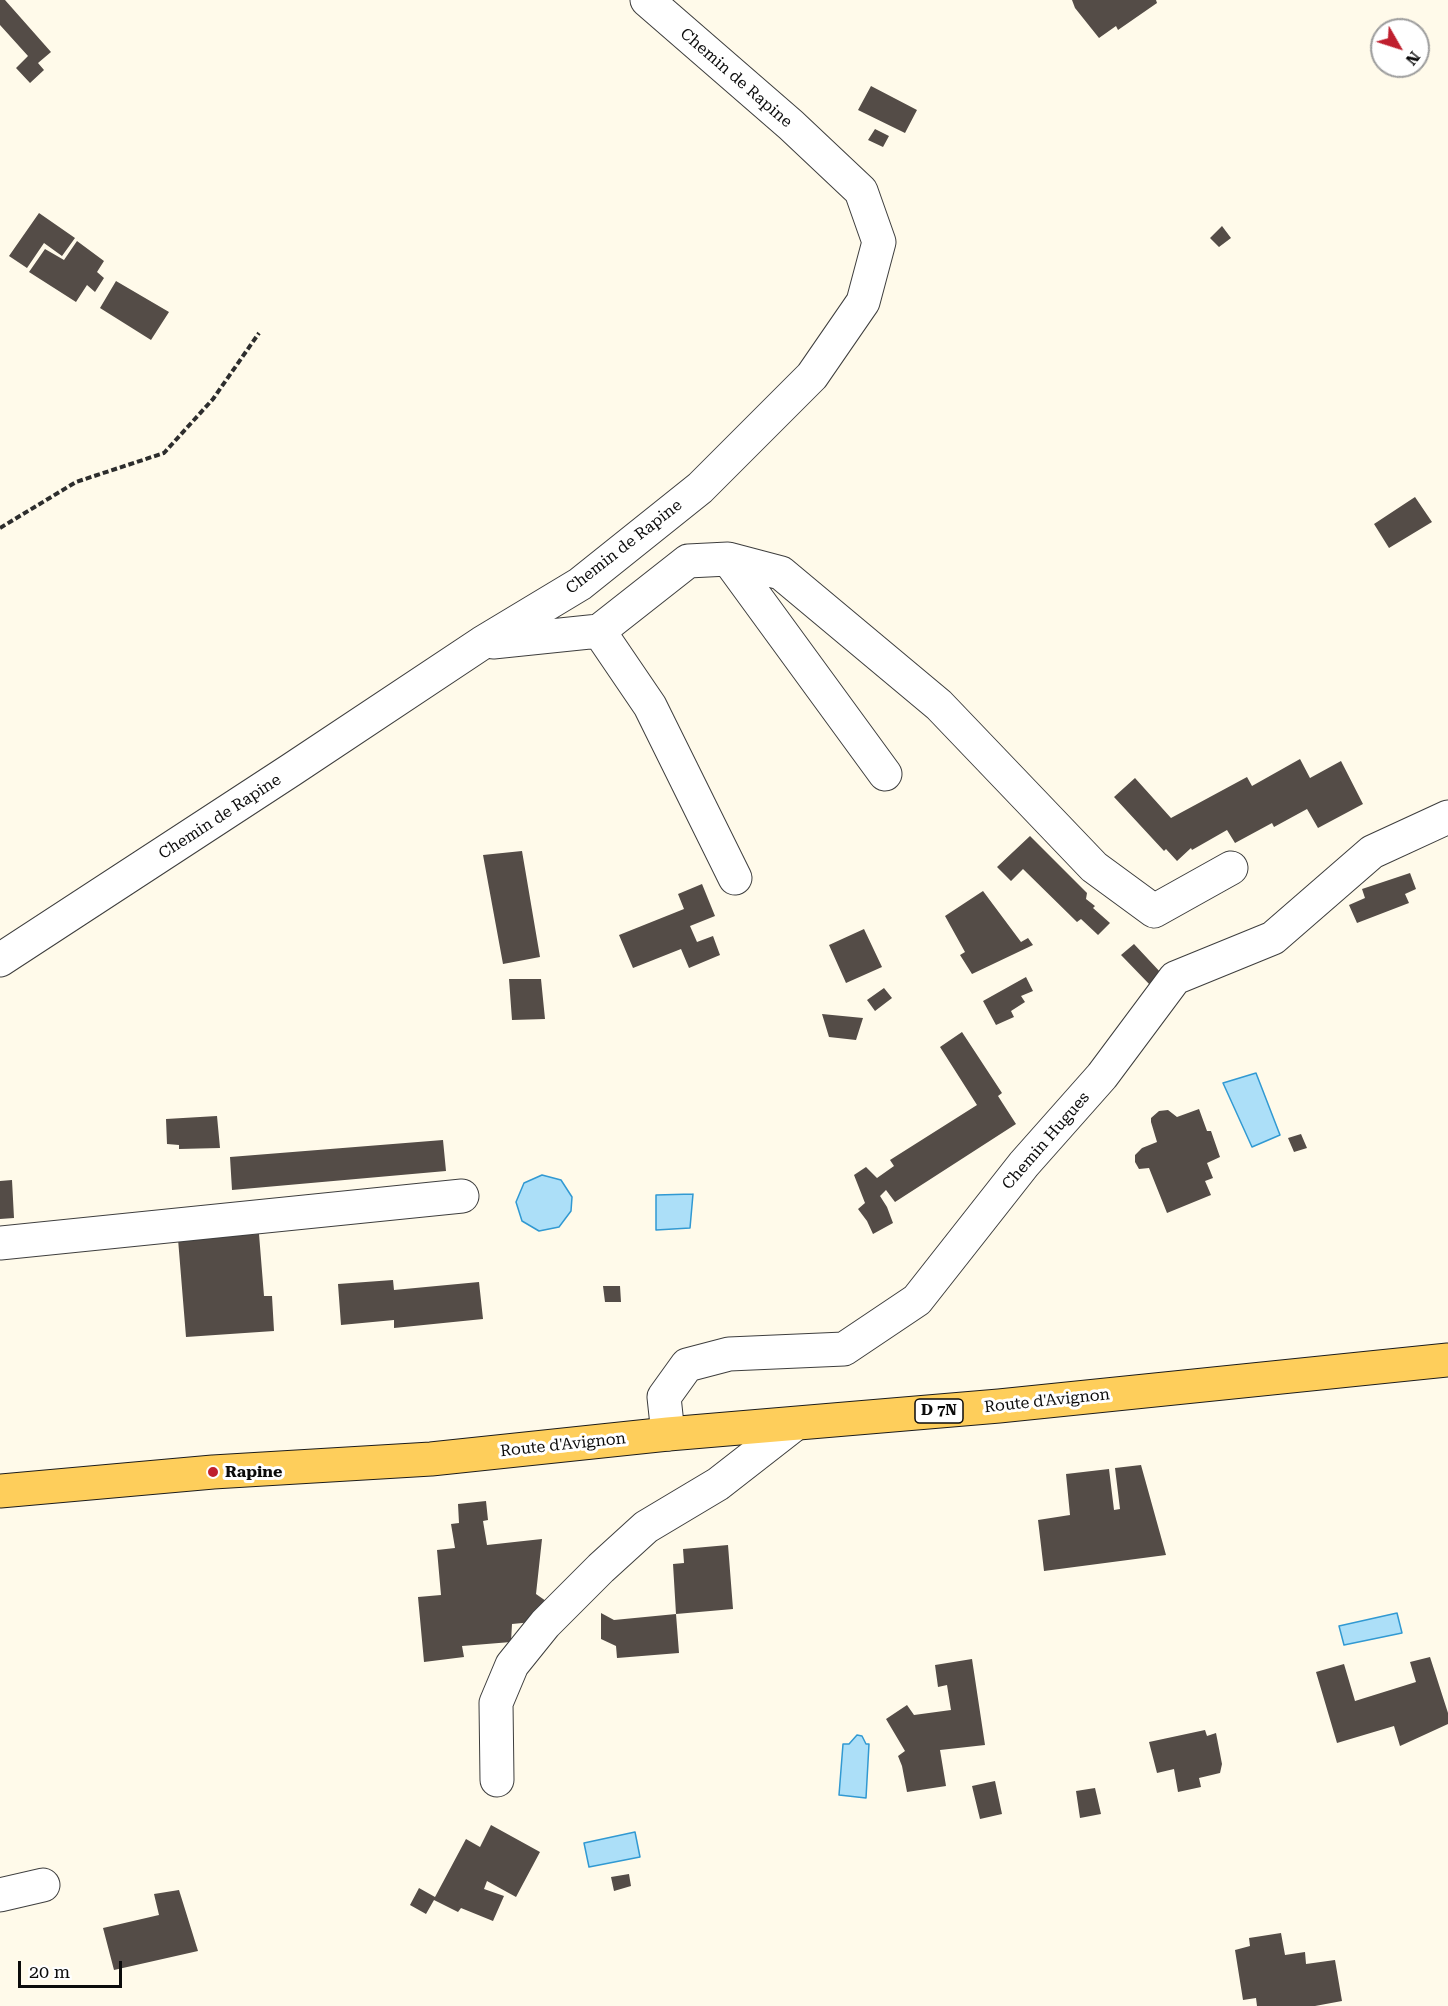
<!DOCTYPE html>
<style>
body{margin:0}
#map{position:relative;width:1448px;height:2006px;overflow:hidden;background:#fffaea;font-family:"Roboto Serif",serif}
canvas{display:block}
.north{position:absolute;left:1370px;top:18px;width:60px;height:60px;box-sizing:border-box;background:#fff;border:2px solid #9d9d9d;border-radius:50%;rotate:129deg;font-size:16px;font-weight:700;line-height:24px;text-align:center;color:#0b0b0b}
.north::after{content:'';display:block;margin:auto;width:21px;height:27px;background:#bf1f2e;clip-path:polygon(50% 0,100% 100%,50% 72%,0 100%)}
.scale{position:absolute;left:18px;top:1961px;width:104px;height:27px;box-sizing:border-box;border:3px solid #0b0b0b;border-top:0;padding-left:8px;font-size:18px;line-height:21px;white-space:nowrap;color:#0b0b0b;-webkit-text-stroke:4px #fff;paint-order:stroke}
</style>
<div id="map">
<canvas width="1448" height="2006"></canvas>
<div class="north">N</div>
<div class="scale">20 m</div>
</div>
<script>
const c = document.querySelector('canvas').getContext('2d');
c.lineJoin = 'round';
function paint(path, color) { c.fillStyle = color; c.fill(path, 'evenodd'); }
const poly = rows => new Path2D(rows.map(r => 'M' + r).join(''));
function trace(path, color, width, dash) { c.strokeStyle = color; c.lineWidth = width; c.lineCap = dash ? 'butt' : 'round'; c.setLineDash(dash || []); c.stroke(path); }
function drawText(font, color, halo, rows, align = 'center') {
  c.font = font + ' "Roboto Serif",serif'; c.lineWidth = 6; c.setLineDash([]); c.textBaseline = 'middle'; c.strokeStyle = halo; c.fillStyle = color; for (const [text, x, y, turn = 0] of rows) {
    c.save(); c.translate(x, y); c.rotate((+turn || 0) * Math.PI / 180); c.textAlign = isNaN(turn) ? turn : align; if (halo) c.strokeText(text, 0, 0); c.fillText(text, 0, 0); c.restore();
  }
}
const water = poly([
 [1256,1073,1280,1135,1252,1147,1223,1083,1256,1073],
 [542,1175,561,1180,572,1197,571,1211,559,1227,539,1231,522,1221,516,1202,524,1183,542,1175],
 [693,1194,690,1228,656,1230,656,1195,693,1194],
 [1397,1613,1402,1633,1344,1645,1339,1626,1397,1613],
 [857,1735,862,1736,866,1744,869,1744,866,1798,839,1795,843,1744,849,1744,857,1735],
 [635,1832,640,1857,589,1867,584,1843,635,1832]
]);
const building = poly([
 [0,0,5,0,51,52,38,63,44,70,30,83,16,68,28,56,0,25],
 [1072,0,1156,0,1157,3,1118,30,1116,26,1099,38,1075,8],
 [871,86,917,110,905,133,858,110],
 [875,129,889,136,883,147,868,140],
 [39,213,75,238,62,256,44,243,27,268,9,256],
 [1222,226,1231,238,1219,247,1210,238],
 [77,241,104,261,97,272,104,278,95,292,87,285,76,302,29,272,45,249,64,260],
 [116,281,169,312,151,340,100,308],
 [1415,497,1432,522,1389,548,1374,524],
 [1300,759,1310,778,1341,761,1363,804,1318,828,1307,809,1274,827,1272,823,1235,843,1227,830,1192,850,1191,848,1177,861,1166,849,1164,851,1114,797,1135,778,1171,818,1247,777,1252,786],
 [1030,836,1087,893,1086,899,1095,906,1093,908,1110,923,1098,935,1081,919,1077,922,1023,869,1011,881,997,867],
 [522,851,540,957,503,964,483,855],
 [1410,873,1416,889,1405,894,1409,903,1357,923,1349,905,1365,898,1362,889],
 [702,884,715,916,690,926,697,942,713,936,720,955,689,968,681,949,633,968,619,935,684,909,678,894],
 [983,891,1021,942,1028,938,1033,945,972,974,960,955,965,952,945,916],
 [864,929,882,967,846,983,829,945],
 [1134,944,1162,974,1152,987,1121,955],
 [1026,977,1033,991,1021,996,1025,1002,1011,1011,1014,1017,996,1025,983,1001],
 [509,979,541,979,545,1019,512,1020],
 [884,988,892,998,875,1011,867,1000],
 [822,1014,863,1018,856,1040,829,1037],
 [962,1032,1002,1093,998,1096,1016,1124,895,1202,886,1190,880,1196,887,1207,893,1223,873,1234,867,1221,858,1209,865,1203,854,1175,866,1167,877,1178,894,1166,890,1160,977,1105,940,1047],
 [1199,1109,1207,1131,1211,1131,1220,1157,1207,1163,1213,1178,1205,1181,1211,1195,1167,1213,1149,1168,1139,1169,1135,1162,1135,1155,1142,1148,1157,1142,1151,1122,1151,1118,1159,1111,1168,1110,1177,1117],
 [217,1116,220,1148,179,1149,179,1145,167,1144,166,1119],
 [1301,1134,1307,1148,1294,1152,1288,1138],
 [443,1140,446,1171,232,1190,230,1157],
 [12,1180,14,1218,0,1219,0,1181],
 [259,1234,264,1296,272,1296,274,1331,186,1337,178,1239],
 [393,1280,394,1290,479,1282,483,1319,394,1328,394,1320,341,1325,338,1284],
 [603,1286,620,1286,621,1302,605,1302],
 [1141,1465,1166,1555,1044,1571,1038,1520,1070,1515,1066,1474,1109,1469,1114,1510,1120,1509,1115,1468],
 [486,1501,488,1520,483,1521,487,1545,542,1539,536,1594,553,1606,533,1622,512,1624,511,1642,462,1646,464,1657,424,1662,418,1597,441,1595,437,1550,455,1548,451,1524,459,1523,458,1504],
 [728,1545,733,1609,676,1614,673,1564,684,1563,683,1549],
 [601,1613,614,1620,676,1614,679,1653,617,1658,616,1646,601,1639],
 [1430,1657,1448,1713,1448,1724,1400,1746,1394,1726,1337,1743,1316,1672,1344,1664,1355,1701,1416,1682,1410,1662],
 [972,1659,985,1745,940,1750,946,1786,907,1792,902,1766,898,1756,905,1751,886,1719,907,1705,914,1715,951,1710,947,1685,938,1687,935,1665],
 [1205,1730,1207,1736,1216,1733,1222,1764,1220,1773,1199,1778,1201,1787,1178,1792,1174,1769,1157,1773,1149,1742],
 [995,1781,1002,1814,980,1819,972,1786],
 [1095,1788,1101,1814,1080,1818,1076,1791],
 [491,1825,540,1852,516,1897,487,1881,484,1889,504,1896,493,1921,461,1908,458,1912,434,1900,426,1914,410,1905,419,1888,435,1897,466,1839,480,1847],
 [629,1874,631,1886,614,1891,611,1877],
 [179,1890,198,1951,114,1970,103,1928,159,1915,154,1894],
 [1281,1933,1285,1955,1305,1952,1306,1964,1335,1960,1342,2001,1315,2006,1257,2006,1256,1998,1243,2000,1235,1950,1250,1946,1249,1938]
]);
const path = poly([
 [0,528,76,482,164,453,213,399,259,333]
]);
const minor = poly([
 [728,559,885,774],
 [599,631,688,561,728,559,781,573,939,705,1094,867,1154,911,1231,868],
 [493,642,599,631,650,706,735,878],
 [0,960,291,770,482,643,580,584,700,488,812,376,863,302,879,242,861,191,791,125,647,0],
 [0,1243,462,1196],
 [668,1434,664,1397,687,1365,729,1354,844,1349,917,1300,1024,1164,1102,1076,1175,978,1273,938,1372,852,1448,817],
 [497,1780,496,1703,512,1665,545,1624,601,1568,646,1527,718,1484,795,1424],
 [0,1895,43,1885]
]);
const major = poly([
 [0,1491,213,1472,431,1459,668,1434,999,1406,1448,1360]
]);
const markers = [
 [213,1472,6,"#bf1f2e"]
];
const shields = [
 [939,1411,48]
];
const shieldNames = [
 ["D 7N",939,1411]
];
const streetNames = [
 ["Chemin de Rapine",736,78,41],
 ["Chemin de Rapine",624,547,-38],
 ["Chemin de Rapine",220,817,-33],
 ["Chemin Hugues",1046,1141,-49],
 ["Route d'Avignon",1047,1401,-6],
 ["Route d'Avignon",563,1445,-6]
];
const poiNames = [
 ["Rapine",225,1472]
];
paint(water, '#acdff8');
trace(water, '#3199d2', 1.5);
paint(building, '#544c47');
trace(minor, '#3e3e3e', 35);
trace(major, '#1c1c1c', 35);
trace(path, '#2d2d2d', 4, [6, 3]);
trace(minor, '#fff', 33);
trace(major, '#fece5b', 33);
for (const [x, y, r, color] of markers) { const dot = new Path2D(); dot.arc(x, y, r, 0, 2 * Math.PI); c.fillStyle = color; c.fill(dot); trace(dot, '#fff', 2); }
for (const [x, y, w] of shields) { const box = new Path2D(); box.roundRect(x - w / 2, y - 12, w, 24, 4.5); c.fillStyle = '#fff'; c.fill(box); trace(box, '#0b0b0b', 1.5); }
drawText('bold 15px', '#0b0b0b', null, shieldNames);
drawText('16px', '#0b0b0b', '#fff', streetNames);
drawText('bold 16px', '#0b0b0b', '#fff', poiNames, 'left');
</script>
